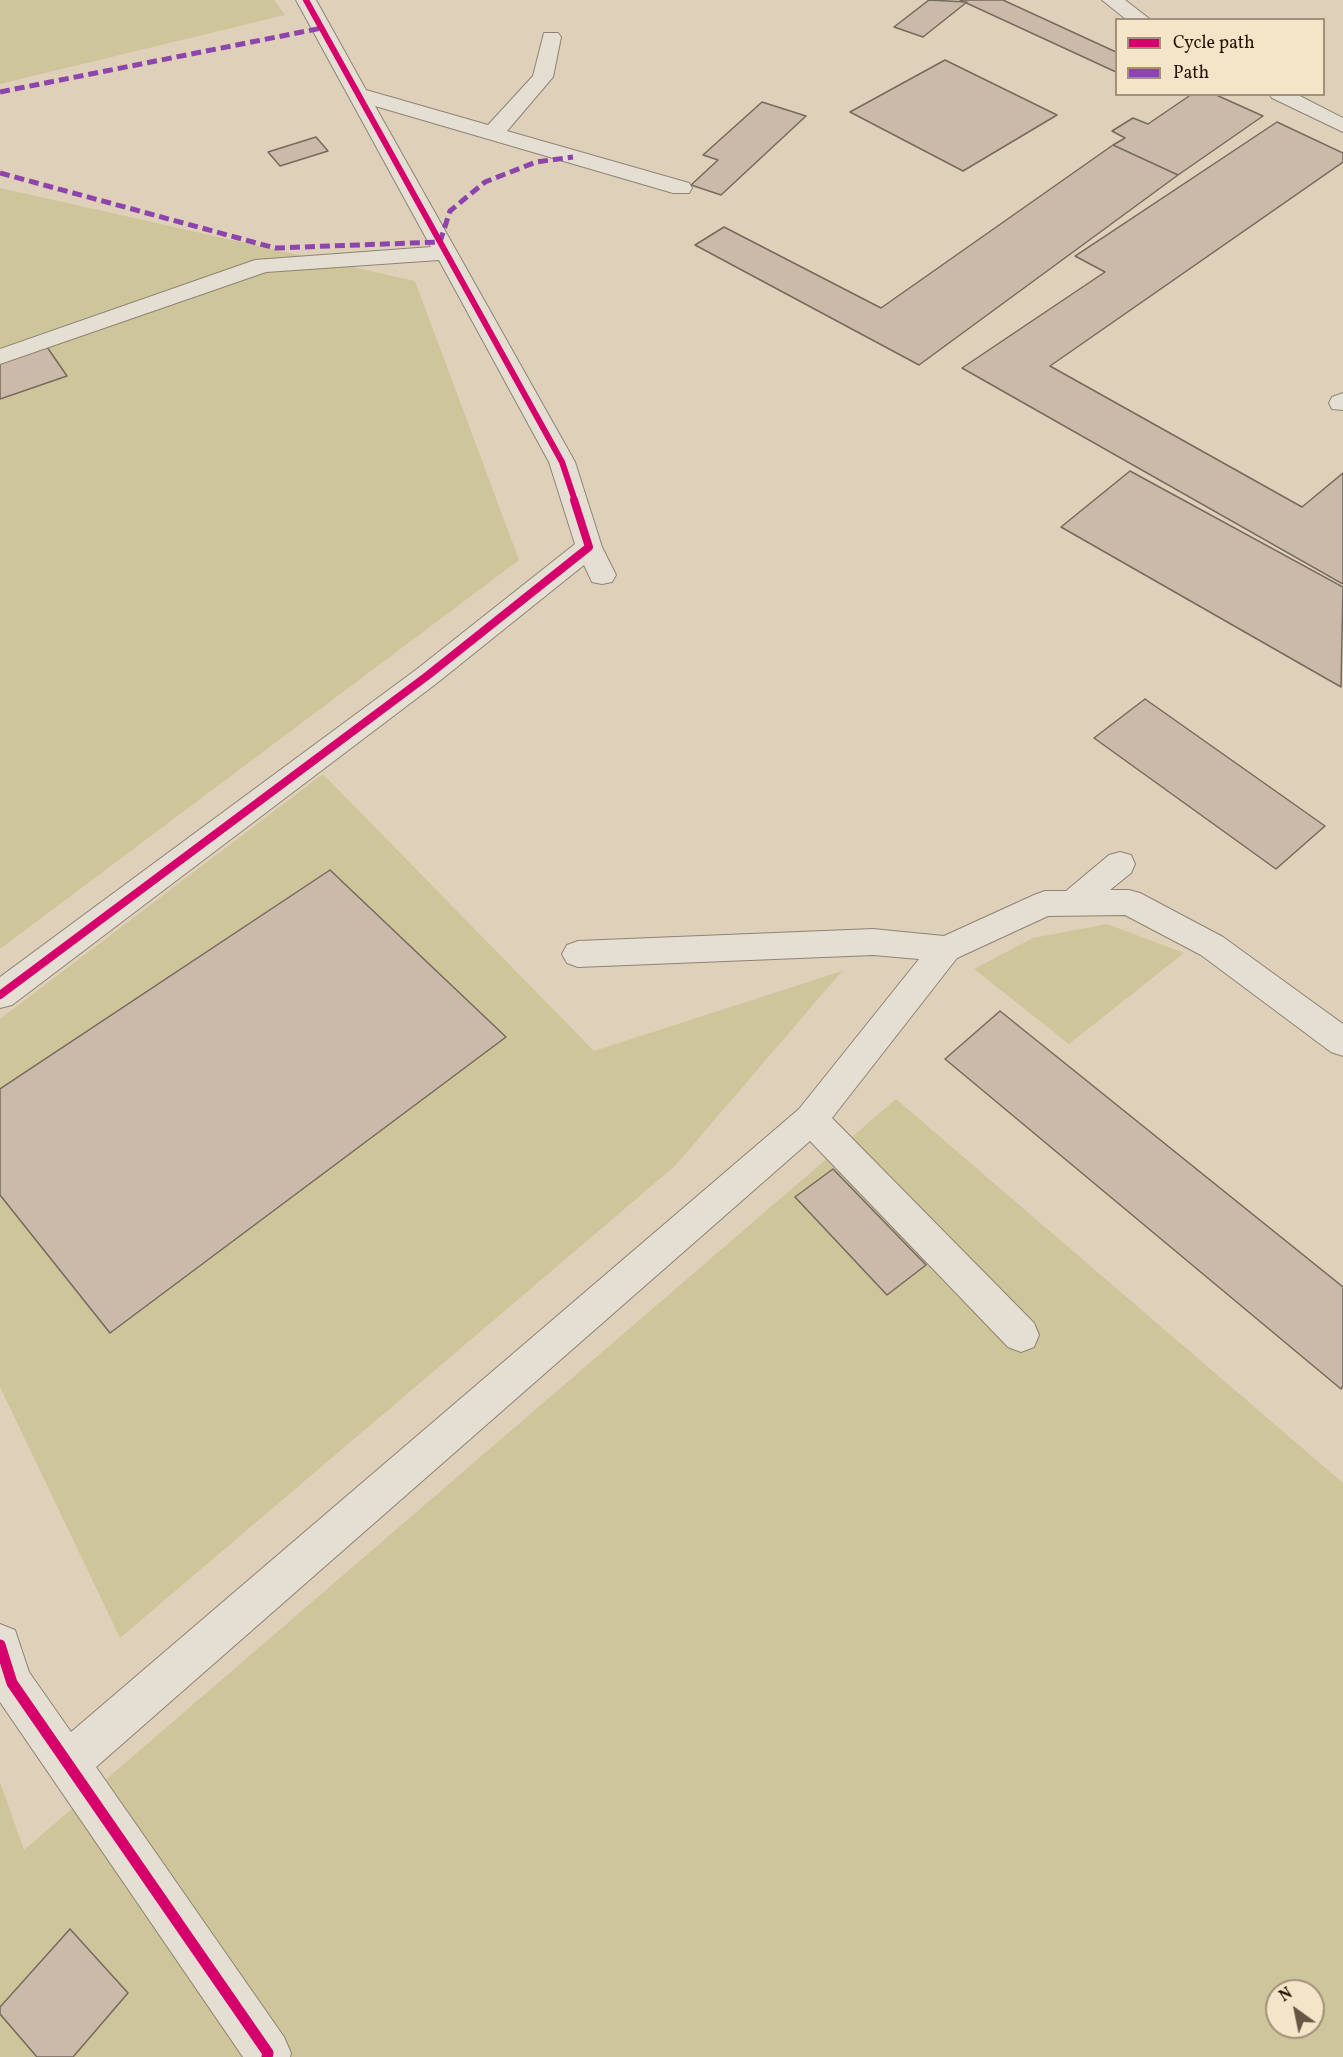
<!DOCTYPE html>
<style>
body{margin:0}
#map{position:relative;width:1343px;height:2057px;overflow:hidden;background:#dfd1b9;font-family:Vollkorn,serif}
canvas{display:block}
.legend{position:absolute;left:1115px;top:18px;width:210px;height:78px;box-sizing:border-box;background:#f4e4c8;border:2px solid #a2907b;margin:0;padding:8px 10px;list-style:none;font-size:18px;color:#271307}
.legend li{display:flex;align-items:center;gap:12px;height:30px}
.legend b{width:30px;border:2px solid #a2907b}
.north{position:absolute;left:1265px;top:1979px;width:60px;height:60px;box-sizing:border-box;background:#f4e4c8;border:2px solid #a2907b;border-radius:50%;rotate:327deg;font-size:16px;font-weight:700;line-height:24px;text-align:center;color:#271307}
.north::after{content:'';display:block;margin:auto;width:21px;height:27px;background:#675645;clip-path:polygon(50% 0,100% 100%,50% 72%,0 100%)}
</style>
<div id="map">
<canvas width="1343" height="2057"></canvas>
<ul class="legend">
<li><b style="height:8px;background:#d6006c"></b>Cycle path</li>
<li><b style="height:8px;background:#8e44ad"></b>Path</li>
</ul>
<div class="north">N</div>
</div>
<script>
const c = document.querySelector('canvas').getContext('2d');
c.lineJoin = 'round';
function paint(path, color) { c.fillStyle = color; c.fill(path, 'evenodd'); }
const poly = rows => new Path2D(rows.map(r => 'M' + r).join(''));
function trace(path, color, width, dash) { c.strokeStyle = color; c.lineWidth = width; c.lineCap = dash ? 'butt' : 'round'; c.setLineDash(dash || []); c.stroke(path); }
const green = poly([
 [0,0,274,0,285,15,0,84],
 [0,188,415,281,519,560,0,949],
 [323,774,594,1051,842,971,675,1166,120,1638,0,1387,0,1019],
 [1107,924,1184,953,1069,1044,974,969,1033,938],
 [896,1099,1343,1483,1343,2057,0,2057,0,1782,24,1850],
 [1277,1991,1313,1991,1313,2027,1277,2027]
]);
const building = poly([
 [929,0,967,2,923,37,894,27,929,0],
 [960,0,1003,0,1116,52,1116,72,960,0],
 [945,60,1057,115,963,171,850,112,945,60],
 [1192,94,1214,94,1263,116,1178,175,1113,145,1125,138,1112,131,1133,118,1148,124,1192,94],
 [762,102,806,116,721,195,691,185,718,160,703,155,762,102],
 [1277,122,1343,153,1343,162,1050,366,1302,507,1343,473,1343,584,962,368,1105,272,1075,256,1277,122],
 [316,137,328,151,280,166,268,152,316,137],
 [1113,145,1178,175,919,365,695,245,724,227,881,308,1113,145],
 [47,347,67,376,0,399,0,363,47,347],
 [1130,471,1343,587,1341,687,1061,527,1130,471],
 [1145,699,1325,826,1276,869,1094,738,1145,699],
 [330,870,506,1037,110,1333,0,1195,0,1089,330,870],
 [1000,1011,1343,1287,1343,1386,1341,1389,945,1059,1000,1011],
 [833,1169,926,1265,887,1295,795,1197,833,1169],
 [70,1929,128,1993,73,2057,37,2057,0,2014,0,2007,70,1929]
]);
const minor = poly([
 [296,0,316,0,366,90,488,125,533,76,544,33,558,33,561,37,553,77,507,131,689,183,692,188,689,193,673,193,375,106,575,462,602,547,616,575,612,582,602,584,592,582,584,565,437,683,12,1005,0,1008,0,977,417,669,575,544,549,462,439,260,266,272,0,364,0,349,255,260,431,247,296,0],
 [1102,0,1125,0,1151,20,1127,20,1102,0],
 [1269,94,1296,94,1343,118,1343,132,1272,98,1269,94],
 [1343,393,1343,410,1332,409,1329,403,1332,397,1343,393],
 [1120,852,1131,855,1135,864,1131,873,1110,890,1129,890,1140,893,1223,937,1343,1024,1343,1056,1331,1052,1201,955,1125,915,1048,916,957,958,832,1118,1034,1323,1039,1335,1034,1347,1021,1352,1008,1347,810,1141,96,1767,284,2037,291,2053,290,2057,243,2057,0,1702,0,1624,15,1630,29,1672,71,1732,799,1109,919,959,873,955,578,967,567,963,562,954,567,945,578,941,873,929,944,936,1034,895,1045,891,1066,891,1109,855,1120,852]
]);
const quiet = poly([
 [0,92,322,28],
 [0,173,275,248,440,242,450,211,485,182,536,162,573,157]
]);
const cyclewayFar2 = poly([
 [306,0,562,462,575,501]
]);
const cyclewayFar1 = poly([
 [0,995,427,676,589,547,574,500]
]);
const cycleway = poly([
 [0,1645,12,1683,268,2053,267,2057]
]);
paint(green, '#cec59b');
paint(building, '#cbbaa9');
trace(building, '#746a5d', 1.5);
trace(minor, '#8e8375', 2);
paint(minor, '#e5ded2');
trace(quiet, '#8e44ad', 5, [10, 5]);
trace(cyclewayFar2, '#d6006c', 6);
trace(cyclewayFar1, '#d6006c', 8);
trace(cycleway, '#d6006c', 11);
</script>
